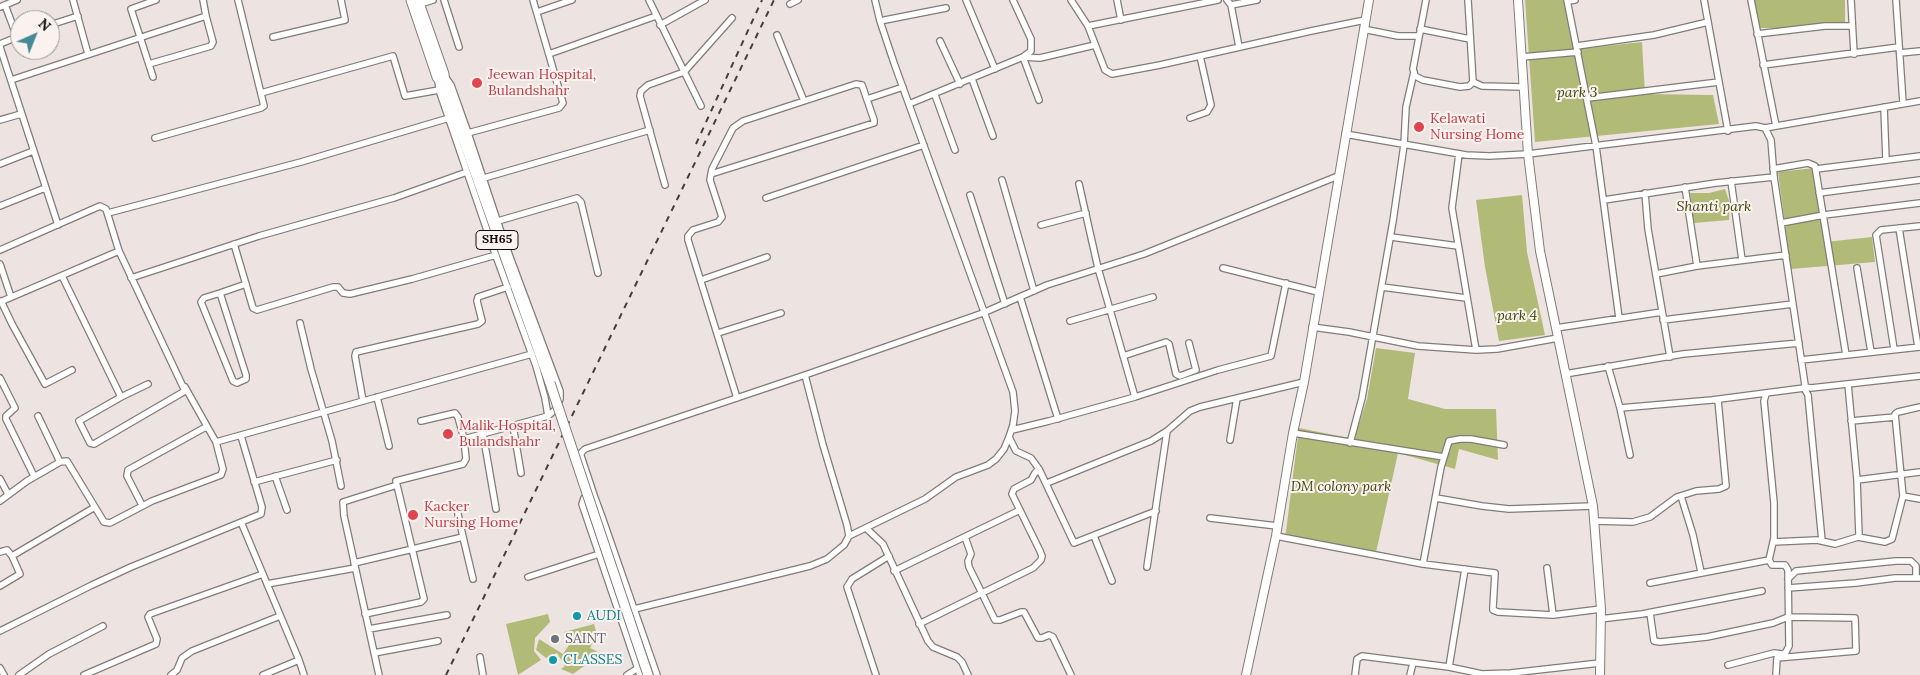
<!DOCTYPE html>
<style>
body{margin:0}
#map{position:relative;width:1920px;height:675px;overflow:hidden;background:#ede4e1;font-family:Lora,serif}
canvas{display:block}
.north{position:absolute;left:10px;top:10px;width:50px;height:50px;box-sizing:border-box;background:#faf2ef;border:1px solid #9c9694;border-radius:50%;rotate:44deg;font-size:14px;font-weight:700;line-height:20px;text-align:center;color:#0f0c0b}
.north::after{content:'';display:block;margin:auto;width:18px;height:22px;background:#458a96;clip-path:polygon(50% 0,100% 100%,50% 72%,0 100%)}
</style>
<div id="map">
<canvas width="1920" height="675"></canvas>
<div class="north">N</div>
</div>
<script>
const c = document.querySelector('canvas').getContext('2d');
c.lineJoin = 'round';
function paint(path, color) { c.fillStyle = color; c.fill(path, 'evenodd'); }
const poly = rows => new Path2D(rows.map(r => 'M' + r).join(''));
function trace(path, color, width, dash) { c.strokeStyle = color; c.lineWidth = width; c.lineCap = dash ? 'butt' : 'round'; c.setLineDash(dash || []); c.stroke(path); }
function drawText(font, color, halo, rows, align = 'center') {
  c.font = font + ' Lora,serif'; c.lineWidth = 4; c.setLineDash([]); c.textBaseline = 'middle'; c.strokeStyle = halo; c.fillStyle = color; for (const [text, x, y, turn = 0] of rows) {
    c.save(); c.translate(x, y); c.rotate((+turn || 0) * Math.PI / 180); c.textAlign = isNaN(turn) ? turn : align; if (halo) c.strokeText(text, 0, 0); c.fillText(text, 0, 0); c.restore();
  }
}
const green = poly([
 [1525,0,1567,0,1580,49,1642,42,1645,94,1713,95,1719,124,1535,142],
 [1753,0,1845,0,1845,24,1796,28,1756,28],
 [1814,168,1825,242,1872,237,1875,262,1791,269,1778,172],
 [1725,189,1730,204,1729,220,1694,223,1690,193,1709,193],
 [1522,195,1527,252,1545,335,1499,341,1485,267,1476,200],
 [1376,348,1415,353,1408,399,1445,409,1496,409,1498,460,1459,449,1455,469,1398,453,1375,557,1285,539,1299,428,1354,439,1367,399],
 [548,614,550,622,535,638,534,651,541,660,518,675,506,624],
 [594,624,597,635,590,648,606,656,602,666,590,662,573,674,561,669,565,666,557,653,546,658,536,650,539,639,563,654,571,642,564,632]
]);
const minor = poly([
 [73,0,88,54],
 [444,0,459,47],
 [649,0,701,106],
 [966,0,995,69],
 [1071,0,1088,26,1105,70,1112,74,1160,65,1311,31,1365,20],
 [1117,0,1121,20],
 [1227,0,1231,5,1239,47],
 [1426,0,1413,69,1415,76,1423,80,1460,87,1469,86,1473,82],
 [1468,0,1473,82,1482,86,1523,87],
 [1567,0,1596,146,1619,318],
 [1704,0,1728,131],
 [1751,0,1776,126],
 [1851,0,1854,54],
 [1896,0,1903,103],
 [1568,1,1575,0],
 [420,4,433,0],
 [790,4,798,0],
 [1231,5,1257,0],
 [0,7,17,0],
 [537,12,572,0],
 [880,21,946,8],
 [50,25,78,16],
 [660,25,705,0],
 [1088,26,1218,0],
 [1363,29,1398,36,1419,36],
 [1420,29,1470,39],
 [1757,34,1825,26,1852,26],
 [777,35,804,101],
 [273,37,345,20,341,0],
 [940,41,960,84],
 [0,44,17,37,5,5],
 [1577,46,1654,35,1708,22],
 [0,47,58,225],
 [1900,53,1920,51],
 [549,54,656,16],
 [1522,57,1578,52],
 [149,64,211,46,213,42,206,16],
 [1763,65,1899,47],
 [153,77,131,9,156,0],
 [438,79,439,90,492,245,536,366,545,398,548,416],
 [972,79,993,136],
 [11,80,206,16,203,0],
 [261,93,393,56,405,96,439,90],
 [935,95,955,150],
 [1588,98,1719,82],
 [867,99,903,87],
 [1039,100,1023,57,1040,58,1095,45],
 [909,104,1023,57,1031,51,1031,39,1013,0],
 [1884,107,1886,160],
 [1190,118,1207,112,1211,105,1200,56],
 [0,120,21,114],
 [1765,128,1920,101],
 [468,133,559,108,563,103,533,0],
 [1345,134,1466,155,1489,156,1528,154,1756,126,1765,128,1771,140,1774,177,1805,385,1804,388,1808,395,1822,541],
 [155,138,261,108,264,106,238,0],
 [1459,154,1452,208,1476,350],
 [0,164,33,151],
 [1773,169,1808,163,1815,166,1846,355],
 [1816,169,1920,156],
 [711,174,874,123,874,120,862,85,856,84,743,121,733,128,712,169,711,174,710,180,722,217,718,222,693,230,688,236,688,240,737,398],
 [484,178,650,130],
 [1002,180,1034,291],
 [1731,181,1742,260],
 [665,185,640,96,641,91,648,85,684,72,732,18],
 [1685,187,1697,266],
 [1645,193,1648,229,1670,357],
 [1819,193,1920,180],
 [970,195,1005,304],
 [766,198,924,145],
 [1604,200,1716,183,1774,177],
 [0,206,45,188],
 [108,213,301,162,449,118],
 [498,221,577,198,581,202,598,273],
 [1781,223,1824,215,1920,203],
 [1041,225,1086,213],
 [1899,228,1918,347],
 [1391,237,1458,246],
 [234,244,253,308,257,310,333,287,338,287,343,293,350,294,412,279,496,255],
 [0,250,100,206,106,209,119,251,185,391,94,444,90,443,79,421,121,397,62,276],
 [0,264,11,297],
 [1223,268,1318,292],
 [1857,268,1871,352],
 [1656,274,1697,266,1786,255],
 [131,278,259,236,394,198,467,172],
 [701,280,767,257],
 [1382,287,1466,298],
 [220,293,246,375,246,379,237,383,233,381,201,302,204,298,220,293,246,284],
 [1020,297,1058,419],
 [1,301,12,324,45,384,72,370],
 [0,302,119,251],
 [1663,320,1793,304],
 [1070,321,1153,297],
 [300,323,311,369,332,441,341,486],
 [1312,327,1349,332,1418,346,1476,350,1497,349,1558,338],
 [1556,328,1662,312],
 [718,333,781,313],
 [1894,349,1876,235,1881,230,1920,226],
 [1123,356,1166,342,1169,344,1176,374,1180,376,1196,370,1189,343],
 [1801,360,1920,347],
 [1608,366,1620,408,1630,455],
 [1565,374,1683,354,1799,343],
 [0,378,15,408,6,416,6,419,34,476],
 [185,387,208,428],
 [1805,387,1811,388,1920,376],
 [1766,394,1764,401,1774,503,1774,538,1769,560,1772,565,1785,565,1788,570,1789,646,1786,652,1777,658,1776,675],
 [121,397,148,384],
 [377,397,389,446],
 [1135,397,1218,370,1271,356,1286,283],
 [363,401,355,356,356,352,478,324,482,321,477,301,478,297,508,287],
 [1620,408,1712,400,1804,388],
 [38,416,60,462],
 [421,421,455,413,458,417,464,439],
 [1851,421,1895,417],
 [513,426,521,473],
 [1012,430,1049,421,1135,397,1098,268,1079,184],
 [1293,433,1444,457],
 [483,434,496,509],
 [1009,437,1016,451,1031,458,1039,469,1074,543,1156,511],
 [1230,440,1237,398],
 [216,442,532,354],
 [1350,443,1362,398,1393,221,1404,145,1406,107,1414,72],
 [275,476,287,510],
 [0,479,8,494],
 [1857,480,1920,472],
 [254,482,337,460],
 [1047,483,1151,441,1167,431,1190,411,1200,407,1304,382],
 [1681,496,1693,535,1701,572],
 [1903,496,1895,414,1898,412,1920,407],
 [595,498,581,456,581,453,585,449,805,375],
 [1436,498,1482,506,1509,509,1593,506],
 [0,501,27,481,60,462,67,461,104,522,110,523,152,501,221,475,223,469,216,442,208,428,204,428,128,470,127,476,142,505],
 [1210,518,1277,526],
 [1594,521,1633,522,1650,517,1677,497,1696,491,1719,489,1726,486,1718,400],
 [241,522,299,660,304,675],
 [867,529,883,544,928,641,933,647,957,657,962,662,968,675],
 [849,536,925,499,956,477,988,465,996,459,1004,449,1009,437,1013,425,1015,411,1013,392,894,63,880,21,875,0],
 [1094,536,1112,581],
 [1276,536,1423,564,1495,573,1493,607,1493,610,1498,612,1553,615,1601,609],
 [463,537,473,579],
 [965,537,971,554,968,561,969,567,995,620,1000,620,1021,612,1024,612,1038,638,1042,638,1049,635,1053,637,1071,675],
 [1858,537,1885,542,1892,539,1903,496,1920,499],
 [1773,542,1817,540,1835,544,1858,537,1859,535,1857,480,1848,384],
 [0,552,7,550,12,556,95,507],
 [354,563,463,537,458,514],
 [1423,564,1441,467,1449,441,1460,439,1471,439,1504,445],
 [1147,567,1167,431],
 [1547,568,1553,615],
 [894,571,1020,510],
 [528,577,599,554],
 [1788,579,1796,571,1896,561,1911,561,1916,566,1916,577],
 [1650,583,1769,560],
 [267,584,355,568],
 [0,586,20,574,12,556],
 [1788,588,1856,583,1895,578,1920,578],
 [618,613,810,566,827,559,844,545,849,536,847,525,823,445,805,375,983,313,1047,285,1144,254,1338,176],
 [1650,613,1654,641,1660,642,1707,637,1773,623,1788,617,1855,618,1856,651,1777,658],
 [365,614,421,602,424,599,396,481,463,464,466,459,464,439,548,416,556,409,560,399,560,391,504,241,466,127,451,85,444,75],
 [1600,619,1642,614,1762,591],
 [919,624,1033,568,1041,560,1042,556,1040,551,1012,494,1014,489,1031,480,1035,473,1039,469],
 [369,629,447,615],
 [0,631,92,585,131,567,261,514,262,507,241,436],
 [374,653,438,641],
 [480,657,483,675],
 [1728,665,1774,653,1782,654],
 [1449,667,1465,569],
 [0,668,4,675],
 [19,675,49,654,103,626],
 [84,675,156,644,157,639,148,617,150,614,263,574],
 [171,675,177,670,182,658,192,651,280,616],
 [263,675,299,660],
 [379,675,344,516,343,502,397,485],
 [627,675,638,668],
 [640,675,582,504,584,498,592,496,595,498,602,517,657,675],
 [876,675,847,587,852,579,889,556],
 [1355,675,1357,659,1362,656,1449,667,1482,674,1511,673,1600,663],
 [1410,675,1413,663]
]);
const tertiary = poly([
 [1518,0,1528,154,1540,251,1593,506,1601,609,1600,675],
 [1246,675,1276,536,1293,433,1304,382,1369,0]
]);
const primary = poly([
 [411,0,437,77,445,88,550,383],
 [418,0,444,74,445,87]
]);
const rail = poly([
 [696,144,762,0],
 [446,675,774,0]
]);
const primaryBridge = poly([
 [550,383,648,675]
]);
const markers = [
 [477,83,6,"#e0444e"],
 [1419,127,6,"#e0444e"],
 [448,434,6,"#e0444e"],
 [413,515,6,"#e0444e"],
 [577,616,5,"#0f9aa8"],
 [555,639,5,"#6b7280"],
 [553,660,5,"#0f9aa8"]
];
const shields = [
 [497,240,42]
];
const shieldNames = [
 ["SH65",497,240]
];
const healthNames = [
 ["Jeewan Hospital,",488,75],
 ["Bulandshahr",488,91],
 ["Kelawati",1430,119],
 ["Nursing Home",1430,135],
 ["Malik Hospital,",459,426],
 ["Bulandshahr",459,442],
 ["Kacker",424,507],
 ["Nursing Home",424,523]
];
const parkNames = [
 ["park 3",1577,93],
 ["Shanti park",1714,207],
 ["park 4",1517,316],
 ["DM colony park",1341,487]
];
const cultureNames = [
 ["AUDI",587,616],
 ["CLASSES",563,660]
];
const worshipNames = [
 ["SAINT",565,639]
];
paint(green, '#b1bb77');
trace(minor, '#827b78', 8);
trace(tertiary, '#827b78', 10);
trace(primary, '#827b78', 11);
trace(minor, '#fff', 5.5);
trace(tertiary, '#fff', 8);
trace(primary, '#fff', 9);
trace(rail, '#433f3e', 2, [6, 6]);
trace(primaryBridge, '#827b78', 11, []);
trace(primaryBridge, '#fff', 9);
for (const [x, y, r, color] of markers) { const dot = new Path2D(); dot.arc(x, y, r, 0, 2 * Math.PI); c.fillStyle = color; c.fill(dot); trace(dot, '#faf2ef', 2); }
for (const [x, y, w] of shields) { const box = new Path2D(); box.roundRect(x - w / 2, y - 9.5, w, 19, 4); c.fillStyle = '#faf2ef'; c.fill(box); trace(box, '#0f0c0b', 1); }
drawText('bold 12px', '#0f0c0b', null, shieldNames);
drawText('14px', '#be3a42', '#faf2ef', healthNames, 'left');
drawText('italic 14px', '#40460c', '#faf2ef', parkNames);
drawText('14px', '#0d838f', '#faf2ef', cultureNames, 'left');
drawText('14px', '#5b616d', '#faf2ef', worshipNames, 'left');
</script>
